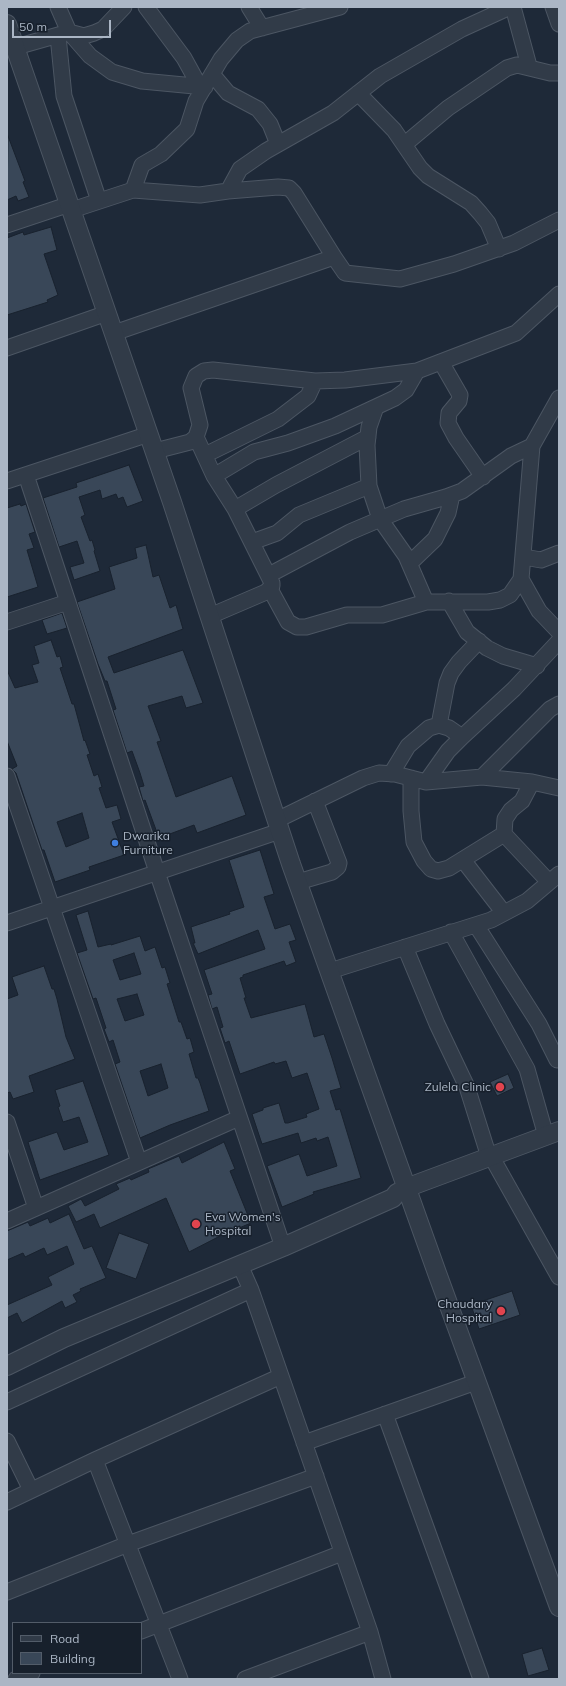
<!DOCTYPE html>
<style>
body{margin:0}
#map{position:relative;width:566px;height:1686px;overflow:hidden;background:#1e2938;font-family:Mulish,sans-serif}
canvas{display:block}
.frame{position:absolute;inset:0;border:8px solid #abb6c5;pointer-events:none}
.legend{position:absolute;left:12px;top:1622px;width:130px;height:52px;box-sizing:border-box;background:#17202c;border:1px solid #525c69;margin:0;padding:5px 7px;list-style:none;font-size:12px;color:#abb6c5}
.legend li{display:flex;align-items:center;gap:8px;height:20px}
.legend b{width:20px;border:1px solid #525c69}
.scale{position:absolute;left:12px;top:20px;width:99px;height:18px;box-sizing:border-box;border:2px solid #abb6c5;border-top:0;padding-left:5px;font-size:12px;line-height:14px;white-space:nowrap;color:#abb6c5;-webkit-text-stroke:3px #17202c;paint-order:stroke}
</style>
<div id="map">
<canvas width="566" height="1686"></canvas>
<div class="frame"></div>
<ul class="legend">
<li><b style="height:5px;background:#313b48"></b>Road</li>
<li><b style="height:11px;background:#394758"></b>Building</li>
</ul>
<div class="scale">50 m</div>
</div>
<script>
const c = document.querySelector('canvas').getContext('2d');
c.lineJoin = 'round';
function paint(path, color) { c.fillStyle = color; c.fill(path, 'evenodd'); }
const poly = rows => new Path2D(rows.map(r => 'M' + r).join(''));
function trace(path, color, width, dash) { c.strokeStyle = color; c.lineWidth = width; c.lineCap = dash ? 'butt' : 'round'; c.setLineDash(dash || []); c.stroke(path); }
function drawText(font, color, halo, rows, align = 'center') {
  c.font = font + ' Mulish,sans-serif'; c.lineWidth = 3; c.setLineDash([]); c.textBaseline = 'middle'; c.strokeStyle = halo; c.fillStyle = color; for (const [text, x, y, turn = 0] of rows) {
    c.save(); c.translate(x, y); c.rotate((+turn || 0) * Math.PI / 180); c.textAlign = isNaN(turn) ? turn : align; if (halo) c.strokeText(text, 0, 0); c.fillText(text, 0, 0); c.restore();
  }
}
const building = poly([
 [8,136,25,181,23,182,29,197,18,201,16,196,7,200,8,136],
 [51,227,57,250,44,254,58,295,47,300,48,302,7,315,7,238,23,232,24,235,51,227],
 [129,465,143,501,127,507,123,497,118,499,116,494,102,499,100,490,79,497,85,515,81,517,90,541,92,540,95,550,94,551,100,571,74,580,70,567,84,563,77,541,59,547,43,498,77,487,76,483,129,465],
 [20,504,21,506,26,504,35,532,29,534,34,548,27,550,38,587,7,597,7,508,20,504],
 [146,545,153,577,159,575,170,608,176,605,183,629,108,657,114,673,183,650,203,703,186,708,182,696,148,706,161,741,157,742,176,797,232,776,246,815,197,833,194,825,159,838,145,800,143,801,139,787,144,786,140,773,132,751,127,753,113,710,116,709,107,681,105,681,98,664,77,602,115,589,109,567,137,558,135,548,146,545],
 [62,613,67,628,47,634,42,620,62,613],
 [51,640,57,657,60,656,63,667,60,668,72,704,74,704,84,741,85,740,90,754,87,755,94,776,98,774,102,787,99,788,106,808,117,805,121,819,112,822,124,855,89,867,90,870,55,882,44,850,42,850,16,773,12,769,17,766,7,741,7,670,15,688,38,682,32,665,39,663,34,646,51,640],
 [82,813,89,838,66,847,57,822,82,813],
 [260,850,274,894,264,897,275,929,290,924,296,940,289,942,296,962,286,966,284,961,243,975,243,977,240,978,246,998,244,998,251,1018,305,1004,314,1037,324,1034,332,1058,341,1088,330,1091,336,1110,340,1109,361,1178,313,1192,314,1194,282,1207,267,1166,299,1154,307,1176,337,1166,328,1137,317,1141,316,1138,301,1143,298,1133,262,1144,252,1114,263,1110,263,1108,279,1103,285,1123,288,1123,307,1117,306,1114,319,1109,307,1073,292,1078,286,1061,275,1064,274,1062,240,1074,229,1041,225,1043,220,1028,223,1027,217,1007,212,1009,208,995,212,994,204,970,265,949,258,930,198,954,193,943,195,943,191,927,230,914,229,912,244,907,229,860,260,850],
 [88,911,98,947,111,944,111,945,140,936,145,951,155,947,162,968,165,967,170,983,167,984,179,1022,181,1022,187,1039,190,1038,194,1052,189,1054,196,1078,198,1078,200,1083,209,1111,170,1125,140,1138,115,1064,120,1062,113,1040,109,1042,104,1029,106,1028,96,998,93,999,77,953,87,950,76,915,88,911],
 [134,953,141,974,120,980,113,960,134,953],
 [137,994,144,1015,125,1021,117,999,137,994],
 [161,1064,168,1088,148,1096,140,1071,161,1064],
 [44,966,52,989,54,989,57,999,66,1037,75,1059,29,1076,34,1092,13,1099,10,1092,7,1093,7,999,18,995,12,977,44,966],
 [508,1074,514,1088,497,1096,490,1082,508,1074],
 [83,1081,109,1155,40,1180,28,1142,57,1132,64,1150,88,1142,79,1117,63,1122,58,1107,60,1106,55,1090,83,1081],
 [224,1142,235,1169,230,1171,251,1223,220,1236,189,1252,166,1198,100,1228,94,1214,76,1222,68,1206,81,1199,85,1206,119,1189,116,1184,130,1178,131,1180,149,1172,148,1169,179,1156,182,1163,224,1142],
 [69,1214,84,1249,92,1246,106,1278,80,1289,81,1291,73,1295,77,1302,65,1308,62,1301,22,1323,17,1313,7,1318,7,1305,52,1285,48,1277,74,1264,67,1246,47,1255,44,1248,25,1257,23,1253,7,1260,7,1231,28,1222,30,1226,48,1218,50,1223,69,1214],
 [119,1233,149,1244,136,1279,106,1268,119,1233],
 [512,1291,520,1315,479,1329,471,1305,512,1291],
 [542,1648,549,1670,528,1676,522,1654,542,1648]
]);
const minor = poly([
 [58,7,69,32,90,56,112,72,142,81,205,87],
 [146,7,184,58,200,87],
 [249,7,262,28],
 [513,7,529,66],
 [553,7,559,24],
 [58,36,64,96,99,201],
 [16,47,69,32,84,36,94,33,103,29,124,7],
 [212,74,228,93,258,109,270,124,278,144],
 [358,93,394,130,420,168,428,176,471,203,480,213,488,223,499,249],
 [405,144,448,108,507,68,517,65,550,73,559,73],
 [133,190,200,195,228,191,240,169,266,151,333,113,380,76,462,29,510,7],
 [228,191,278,187,289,188,294,193,334,257],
 [72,210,133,190,142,165,161,154,187,129,196,101,221,59,237,40,250,31,340,7],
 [7,225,70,204],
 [114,333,334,257,345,273,400,279,454,264,514,243,559,220],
 [7,348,107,313],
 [441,362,460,395,459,401,449,413,448,423,456,438,483,477],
 [376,407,369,427,367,445,369,486,380,519,406,556,426,602],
 [196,437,214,476,235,509,272,583,272,586,266,592,210,616],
 [155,451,190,442,196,437,200,425,191,388,196,376,204,371,213,370,315,381,345,380,417,371,516,333,559,294],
 [205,455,278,419,308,396,315,381],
 [26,475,157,872,283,1247],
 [214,476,254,452,288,443,335,426,395,398,406,390,417,371],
 [7,481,149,434],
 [235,509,276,485,368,437],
 [252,542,277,533,299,515,369,486],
 [524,557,541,560,559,553],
 [410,563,435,539,448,513,452,495],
 [269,575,350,532,404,509,446,497,462,491,511,456,532,446],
 [521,579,539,611,559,632],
 [270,589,288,622,297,627,306,627,347,615,382,615,426,602,488,602,500,600,510,595,521,579,532,446,559,398],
 [449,601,467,632,487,648,503,656,537,666],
 [7,622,68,602],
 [439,725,447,683,451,673,459,662,479,641],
 [391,774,408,746,429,728,439,725,449,728,462,737],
 [7,776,139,1162],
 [482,777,532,782,559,788],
 [411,778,411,811,414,842,424,861,431,869,438,871,449,868,504,834],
 [426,782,448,751,462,737,514,689,559,641],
 [532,782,522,801,511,810,505,819,504,834,549,882],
 [277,820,363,778,379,773,395,774,426,782,482,777,550,709,559,704],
 [463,860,504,913],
 [298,882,332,872,338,867,339,863,315,801],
 [7,923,280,831],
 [476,925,539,1024,557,1060],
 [451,932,527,1069,546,1136],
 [405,947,437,1024,467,1087,489,1157],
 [330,971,491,920,527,901,559,874],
 [7,1122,36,1208],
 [495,1163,559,1277],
 [7,1221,239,1118],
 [240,1265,251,1290,370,1632,383,1679],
 [7,1402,251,1290],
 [385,1414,481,1679],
 [7,1441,31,1490],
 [304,1443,476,1382],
 [95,1460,180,1679],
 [7,1502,95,1460,281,1376],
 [7,1592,128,1544,316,1476],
 [141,1631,342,1553],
 [16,1679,32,1673],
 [245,1679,370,1632]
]);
const tertiary = poly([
 [7,24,172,502,291,864,437,1273,559,1607],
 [7,1366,64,1338,283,1247,393,1198,397,1193,406,1188,559,1131]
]);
const markers = [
 [115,843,4,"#3f7fe0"],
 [500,1087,5,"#e0444e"],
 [196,1224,5,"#e0444e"],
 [501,1311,5,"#e0444e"]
];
const poiNames = [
 ["Dwarika",123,836],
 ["Furniture",123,850],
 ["Zulela Clinic",491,1087,"right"],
 ["Eva Women's",205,1217],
 ["Hospital",205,1231],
 ["Chaudary",492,1304,"right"],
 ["Hospital",492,1318,"right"]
];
paint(building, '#394758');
trace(building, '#19222e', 1);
trace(minor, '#4c5663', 17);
trace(tertiary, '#4c5663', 20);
trace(minor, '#313b48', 15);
trace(tertiary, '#313b48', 18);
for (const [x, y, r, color] of markers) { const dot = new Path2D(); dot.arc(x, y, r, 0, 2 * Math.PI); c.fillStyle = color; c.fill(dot); trace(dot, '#17202c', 1.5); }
drawText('12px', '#abb6c5', '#17202c', poiNames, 'left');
</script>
